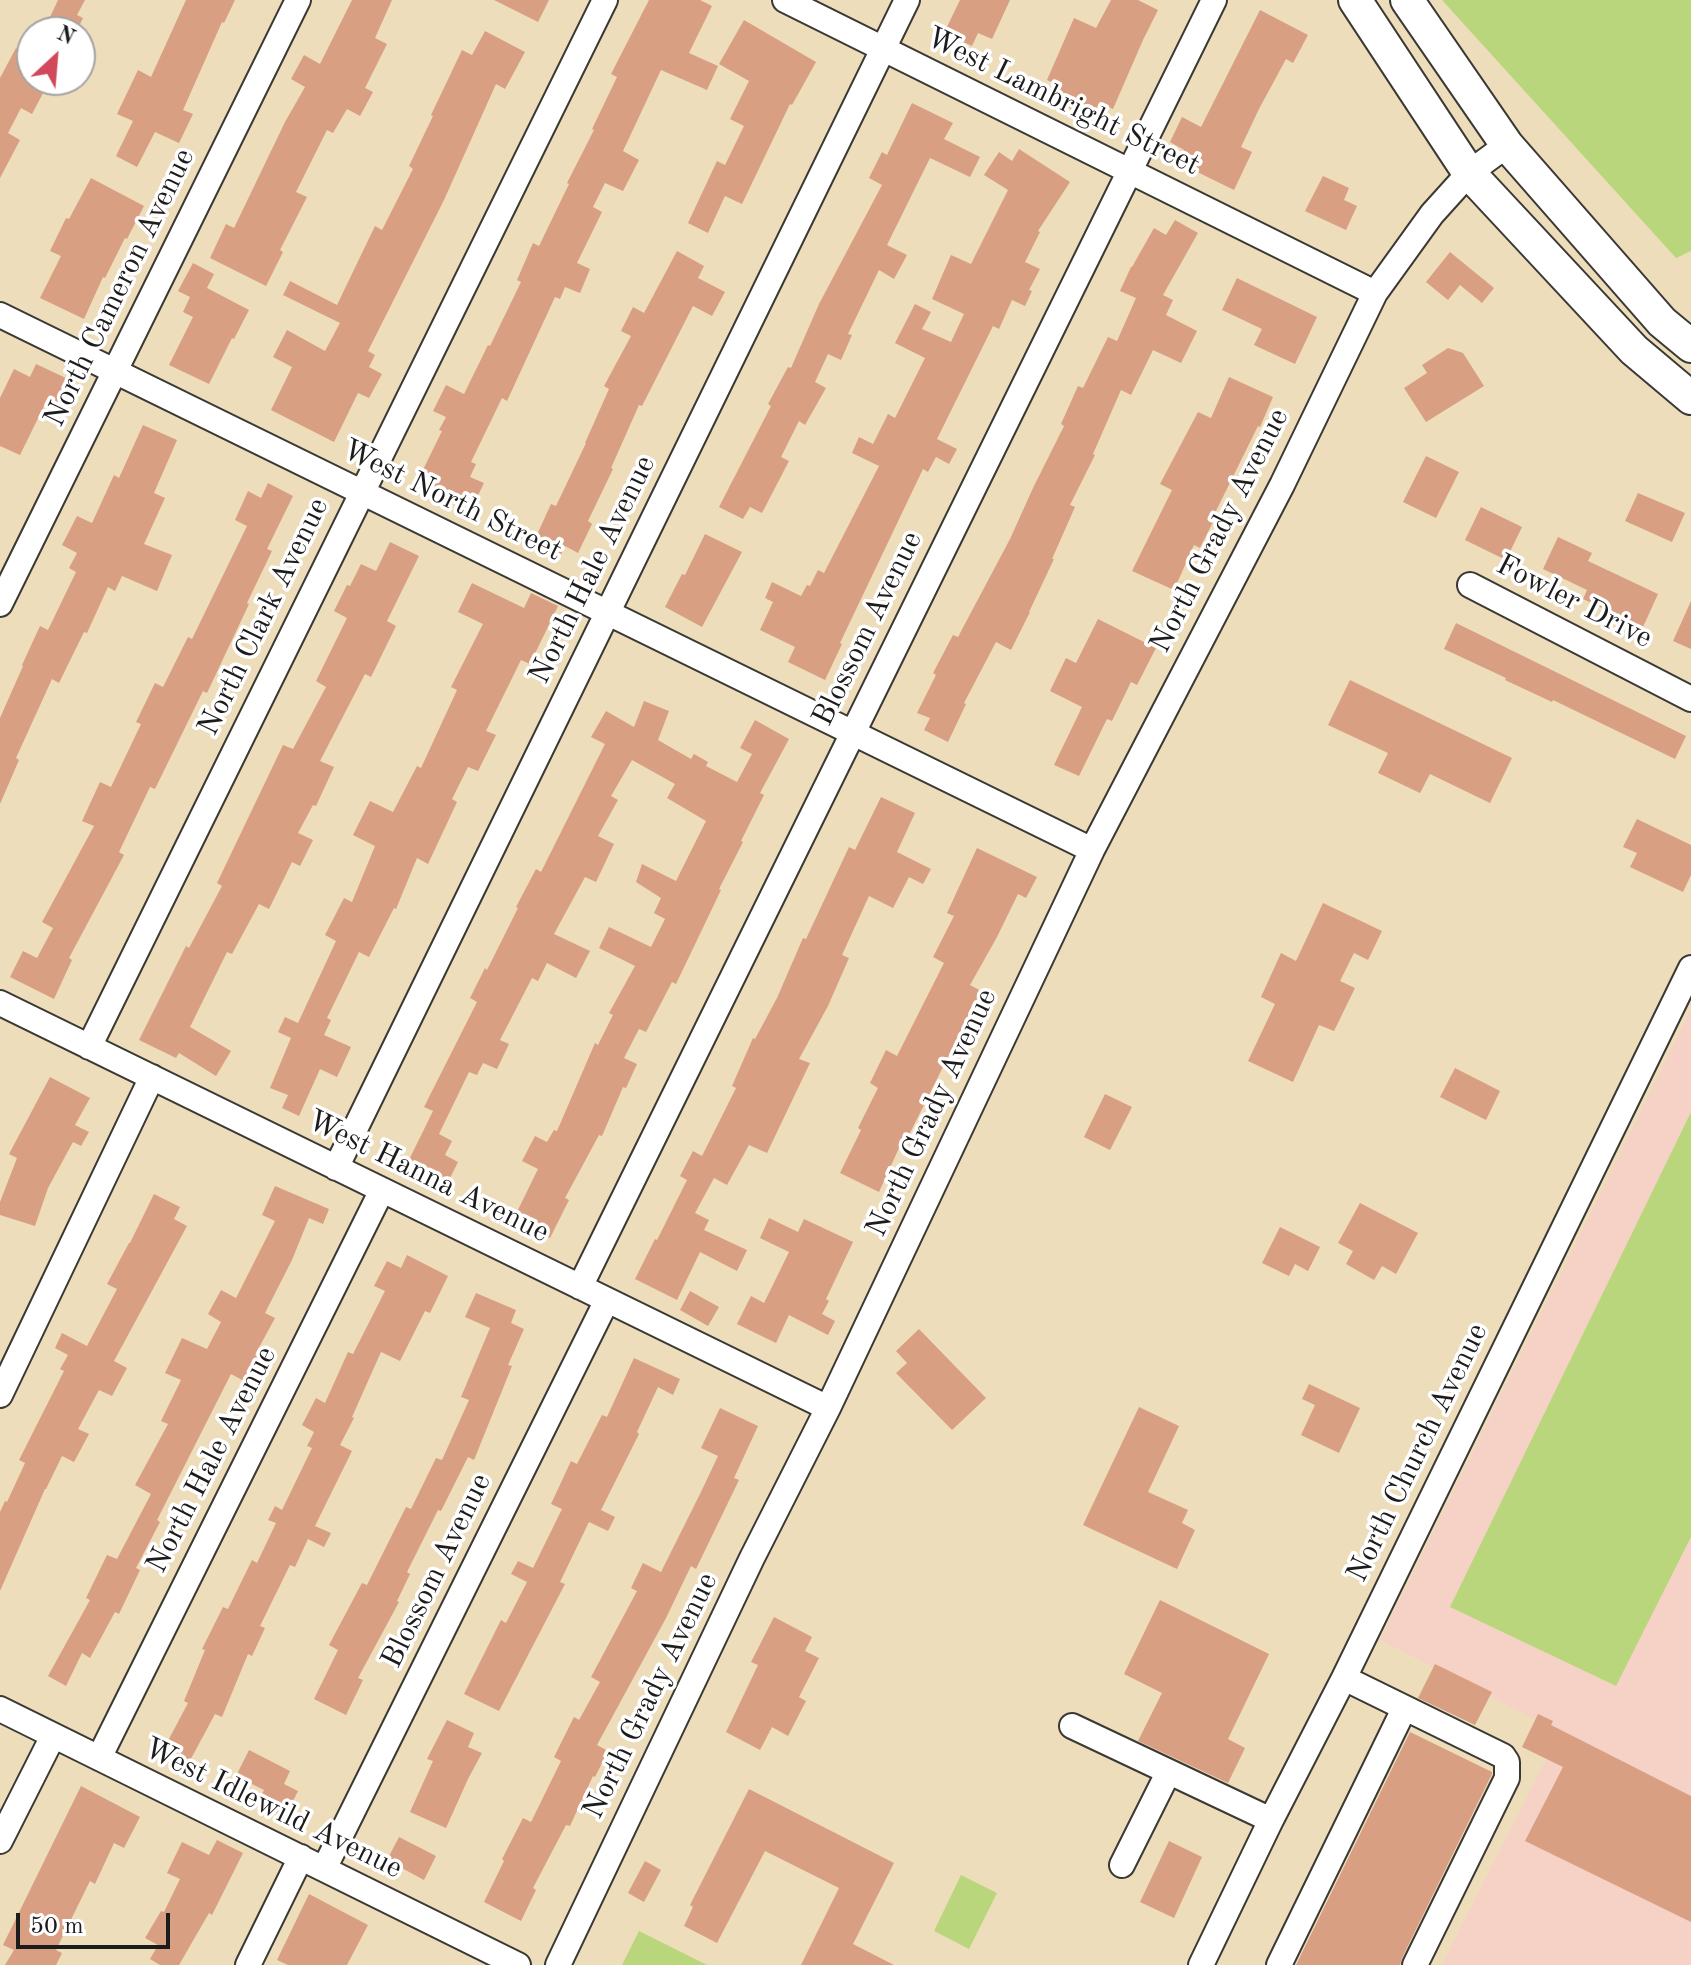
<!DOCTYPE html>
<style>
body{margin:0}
#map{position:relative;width:1691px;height:1965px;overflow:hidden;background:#edddbb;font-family:"Old Standard TT",serif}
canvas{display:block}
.north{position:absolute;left:16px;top:16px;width:80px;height:80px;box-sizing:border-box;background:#fff;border:2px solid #a4a4a4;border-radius:50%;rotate:26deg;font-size:22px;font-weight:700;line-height:32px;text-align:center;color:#1c1c1c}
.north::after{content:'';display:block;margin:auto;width:28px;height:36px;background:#d1495b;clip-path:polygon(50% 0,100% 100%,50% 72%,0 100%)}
.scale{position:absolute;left:16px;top:1913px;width:154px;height:36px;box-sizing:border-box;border:4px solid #1c1c1c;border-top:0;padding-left:10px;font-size:24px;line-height:28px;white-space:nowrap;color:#1c1c1c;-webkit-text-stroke:6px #fff;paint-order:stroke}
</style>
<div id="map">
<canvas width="1691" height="1965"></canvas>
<div class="north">N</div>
<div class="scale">50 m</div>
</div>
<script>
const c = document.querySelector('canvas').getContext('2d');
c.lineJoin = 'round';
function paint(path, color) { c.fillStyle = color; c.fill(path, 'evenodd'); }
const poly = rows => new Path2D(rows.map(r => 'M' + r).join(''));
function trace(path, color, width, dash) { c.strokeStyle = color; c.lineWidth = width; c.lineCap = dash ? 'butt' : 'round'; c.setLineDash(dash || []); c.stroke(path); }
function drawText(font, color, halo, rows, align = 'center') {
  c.font = font + ' "Old Standard TT",serif'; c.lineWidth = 7; c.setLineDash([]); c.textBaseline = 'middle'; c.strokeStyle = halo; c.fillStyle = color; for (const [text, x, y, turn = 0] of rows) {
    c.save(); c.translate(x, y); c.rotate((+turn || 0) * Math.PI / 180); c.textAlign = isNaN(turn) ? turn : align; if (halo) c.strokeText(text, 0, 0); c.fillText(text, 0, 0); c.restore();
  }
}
const built = poly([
 [1691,1009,1691,1112,1450,1607,1616,1686,1691,1537,1691,1965,1442,1965,1560,1732,1380,1640]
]);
const green = poly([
 [1442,0,1691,0,1691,251,1676,258],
 [1691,1112,1691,1537,1616,1686,1450,1607],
 [961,1875,997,1893,969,1949,934,1931],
 [639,1931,707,1965,622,1965]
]);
const building = poly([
 [58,0,85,0,77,15,83,18,76,32,43,32],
 [186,0,235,0,224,23,222,22,183,110,193,114,179,143,155,132,137,167,116,156,133,121,117,114,138,70,151,77],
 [352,0,392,0,375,38,387,44,365,88,373,92,360,116,347,109,333,133,327,130,296,192,307,197,280,250,283,252,266,286,210,258,226,224,234,228,285,122,305,87,291,79,304,55,320,64],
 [494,0,549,0,538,22],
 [649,0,700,0,712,6,689,53,718,66,707,90,661,70,623,151,639,160,623,191,605,183,593,207,602,212,577,263,590,269,580,293,565,287,560,299,555,297,507,401,502,398,471,462,476,464,470,477,484,483,472,508,417,482,442,431,439,430,446,417,433,411,446,385,464,394,488,345,490,346,521,282,517,280,533,243,539,246,569,184,567,183,594,130,592,129,617,77,611,74],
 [960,0,1010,0,992,39,978,33,972,46,944,33],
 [1111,0,1138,0,1158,10,1143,40,1113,109,1099,103,1093,118,1053,101,1060,86,1047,80,1074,18,1096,28],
 [1260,10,1308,35,1293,63,1286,59,1259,109,1241,147,1252,152,1234,190,1177,162,1184,150,1170,142,1182,117,1201,127],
 [744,20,816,62,792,105,790,104,742,204,725,196,708,233,688,223,717,161,725,165,744,126,730,119,749,81,719,64],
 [485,31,525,52,505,89,496,84,444,200,368,351,375,355,369,367,382,374,369,398,358,393,334,442,271,410,292,367,273,357,287,330,325,351,340,323,283,295,290,281,337,305,375,226,382,230,413,169,409,166,433,116,431,115,462,50,472,55],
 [16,48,32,57,32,80,50,80,32,114,21,108,8,133,20,140,0,178,0,78],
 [912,103,953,123,944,139,980,157,970,177,930,158,887,245,907,255,894,279,879,270,848,334,852,335,841,360,828,354,815,382,826,388,805,425,799,421,781,457,789,461,762,513,750,507,743,519,719,507,771,406,768,404,788,367,791,368,819,304,882,185,869,178,882,152,887,155],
 [1019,149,1070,182,1038,231,1040,232,1025,262,1040,269,1029,290,1032,291,1025,306,1012,300,999,329,993,326,937,439,957,449,949,464,936,457,928,472,923,469,840,643,842,644,825,680,788,662,795,647,760,630,773,602,765,598,772,582,801,596,807,585,810,586,818,570,824,573,879,466,852,453,859,437,873,444,888,414,895,418,925,358,895,343,915,304,931,312,922,329,951,342,964,314,932,299,951,255,971,264,1008,190,984,175,999,152,1012,161],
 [1323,176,1349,188,1344,200,1357,206,1346,230,1305,211],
 [91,178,144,206,127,239,125,238,105,278,103,277,84,319,40,298,61,256,50,251,66,218,69,219],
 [1175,220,1198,233,1163,295,1173,300,1166,315,1197,331,1181,363,1153,350,1131,395,1121,390,1093,454,1095,455,1070,505,1075,507,1052,559,1054,559,1029,612,1030,612,1011,650,996,642,964,703,966,704,948,742,924,730,930,718,917,713,936,675,933,673,953,635,958,637,1010,539,1033,488,1064,426,1061,424,1078,386,1083,388,1108,337,1117,341,1136,298,1120,291,1131,267,1132,267,1154,228,1166,235],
 [677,251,704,266,698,278,725,292,712,316,693,306,642,406,639,405,611,468,613,469,588,521,592,524,578,553,565,546,558,561,531,548,551,504,556,506,586,443,585,443,609,389,604,386,631,336,621,331,633,307,644,313],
 [1450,252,1494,288,1482,303,1460,285,1448,300,1426,282],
 [193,263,214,274,207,288,249,310,234,339,232,338,209,384,169,365,193,317,183,312,190,297,178,291],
 [1237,278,1317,317,1295,364,1254,345,1262,329,1222,310],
 [1448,348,1463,353,1484,386,1426,422,1404,388,1427,373,1422,365],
 [36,364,68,379,56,405,47,400,20,455,0,446,0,398,14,369,30,377],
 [1229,377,1273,397,1260,427,1258,426,1213,517,1215,518,1200,548,1194,545,1174,590,1132,571,1172,490,1160,484,1198,412,1211,418],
 [143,425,177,440,154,493,165,498,144,544,172,555,157,591,122,576,115,591,108,587,87,633,84,632,59,683,52,679,16,758,19,760,0,804,0,718,23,666,22,665,40,626,48,630,76,572,69,568,77,553,62,545,77,516,92,523,114,475,119,478],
 [1426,456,1459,472,1436,518,1403,502],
 [268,483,293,496,267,549,272,551,247,603,249,604,207,693,203,691,155,789,150,787,119,852,124,855,69,958,72,960,54,999,10,977,23,951,37,958,53,928,42,922,94,826,82,821,100,782,111,787,141,724,136,722,155,683,163,687,188,637,192,639,247,526,235,520,248,491,261,498],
 [1638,493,1685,513,1672,542,1625,521],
 [1481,507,1522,527,1506,560,1465,540],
 [705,534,742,552,702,627,665,607,682,574,685,575],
 [1558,537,1592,553,1588,561,1658,594,1643,627,1583,599,1587,590,1543,569],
 [390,542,419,556,387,621,396,626,371,677,365,674,320,761,334,767,316,806,313,805,298,833,313,840,300,866,292,862,269,909,259,904,232,954,227,952,190,1027,231,1051,216,1076,179,1053,176,1058,139,1040,186,946,189,948,222,886,217,883,283,745,293,749,326,687,316,681,347,618,334,611,347,585,350,586,361,564,376,571],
 [472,583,524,608,531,593,558,606,530,664,521,660,486,731,496,735,478,771,468,767,452,799,457,802,428,864,417,858,396,909,394,908,369,957,359,952,327,1018,331,1020,324,1035,351,1047,337,1077,320,1069,299,1116,282,1108,288,1095,270,1088,291,1038,278,1032,285,1017,298,1023,336,941,325,935,344,898,352,902,375,846,353,835,370,801,393,812,417,766,421,768,457,690,451,687,483,624,458,612],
 [1691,601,1691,649,1673,641],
 [1098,619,1156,648,1137,685,1131,682,1112,721,1107,719,1079,776,1054,765,1082,707,1050,691,1066,658,1076,663],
 [1456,623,1686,736,1675,759,1553,700,1552,702,1505,680,1506,678,1444,649],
 [1350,680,1512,758,1490,803,1430,774,1420,793,1378,773,1388,753,1328,725],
 [644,701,669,711,658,740,691,759,694,754,708,762,706,766,737,782,752,754,740,748,755,720,789,739,760,793,764,795,741,841,743,842,719,889,721,890,676,984,672,982,646,1032,639,1029,624,1058,637,1064,626,1088,623,1087,602,1136,599,1135,565,1198,569,1200,550,1238,513,1220,538,1169,522,1161,535,1136,547,1142,554,1130,557,1131,595,1043,598,1045,613,1015,609,1013,635,966,599,948,609,927,651,947,665,919,654,913,661,898,636,882,642,864,676,881,706,821,667,798,675,784,632,760,611,796,618,800,598,836,614,844,596,882,585,877,554,934,590,951,576,978,547,963,538,981,532,978,500,1040,509,1044,497,1069,483,1063,477,1075,469,1072,439,1134,452,1141,445,1155,458,1162,444,1190,404,1170,433,1111,424,1107,477,1002,470,998,485,968,487,970,518,908,516,907,536,869,541,872,605,744,591,737,606,711,634,727],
 [881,797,915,813,897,852,931,869,923,884,909,877,893,908,869,896,842,955,849,958,828,1006,799,1059,810,1063,767,1153,749,1145,727,1185,714,1178,695,1213,709,1220,704,1230,747,1250,737,1271,700,1252,677,1300,635,1279,655,1239,657,1240,687,1180,680,1176,693,1151,702,1156,736,1088,732,1086,753,1038,755,1039,777,998,803,938,806,939,849,847,855,850],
 [1637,819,1691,845,1691,875,1683,892,1630,867,1637,853,1623,847],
 [977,848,1037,877,1026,898,1018,894,997,937,970,985,981,991,902,1149,899,1148,879,1192,840,1173,861,1130,858,1128,878,1088,870,1083,886,1050,897,1056,944,963,933,957,954,916,947,913],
 [1323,903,1382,931,1368,960,1354,953,1340,981,1355,988,1334,1031,1319,1025,1293,1082,1248,1061,1275,1004,1261,997,1281,953,1296,961],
 [1455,1068,1500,1091,1486,1120,1440,1097],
 [50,1077,90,1098,75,1125,89,1132,81,1146,73,1142,48,1188,35,1226,0,1215,0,1202,17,1158,9,1154],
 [1105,1094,1132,1107,1110,1150,1084,1137],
 [275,1186,329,1209,323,1224,309,1218,292,1260,265,1313,275,1318,255,1355,268,1362,255,1387,231,1374,157,1520,160,1522,136,1568,140,1570,119,1614,115,1612,90,1658,82,1653,66,1686,48,1676,90,1600,86,1598,107,1555,117,1559,151,1494,135,1485,168,1424,161,1421,181,1380,165,1373,182,1338,207,1349,221,1322,208,1314,221,1290,236,1298,275,1221,262,1215],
 [154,1194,180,1207,174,1219,187,1226,114,1361,127,1368,112,1396,99,1390,78,1429,89,1434,74,1462,62,1456,46,1489,45,1489,0,1591,0,1512,5,1501,7,1502,25,1463,19,1460,64,1371,60,1369,68,1355,55,1348,62,1333,87,1346,117,1289,107,1284,129,1243,130,1243],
 [1360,1203,1418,1233,1396,1274,1382,1266,1374,1280,1346,1264,1353,1251,1338,1243],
 [769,1218,798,1232,804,1219,853,1242,826,1299,829,1301,822,1314,835,1321,828,1335,789,1315,776,1343,737,1324,751,1296,764,1303,789,1252,760,1238],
 [1280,1227,1320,1247,1308,1271,1295,1264,1289,1276,1262,1263],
 [407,1255,448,1276,430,1313,425,1311,400,1361,381,1352,352,1417,354,1418,340,1445,352,1451,315,1526,331,1533,324,1547,308,1539,295,1567,290,1565,260,1626,265,1628,252,1656,248,1654,222,1717,215,1714,186,1768,161,1754,188,1703,184,1701,205,1650,202,1649,223,1607,228,1609,252,1560,257,1563,276,1523,268,1520,275,1506,282,1510,312,1448,307,1446,314,1432,302,1425,316,1398,325,1403,348,1352,353,1354,385,1291,374,1286,387,1261,401,1268],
 [690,1291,719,1307,708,1326,680,1310],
 [476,1293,516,1310,511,1323,524,1329,508,1365,512,1366,474,1460,468,1457,441,1511,438,1510,407,1572,410,1574,397,1601,399,1602,358,1678,363,1680,346,1715,314,1699,338,1650,329,1645,362,1583,367,1585,406,1507,411,1509,436,1458,442,1460,469,1400,461,1397,490,1328,465,1317],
 [919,1329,986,1398,952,1430,896,1373,907,1363,896,1351],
 [634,1358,680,1379,673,1395,658,1387,637,1432,639,1434,601,1510,615,1517,608,1531,589,1522,560,1582,565,1584,499,1711,464,1694,501,1620,506,1623,527,1582,511,1574,518,1561,533,1568,562,1509,551,1504,571,1461,577,1464,602,1415,607,1417],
 [1309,1384,1360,1408,1339,1453,1301,1435,1315,1405,1302,1399],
 [1139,1407,1179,1426,1148,1492,1188,1510,1182,1523,1195,1530,1177,1569,1083,1525],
 [720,1408,758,1426,734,1478,739,1480,696,1569,691,1566,666,1618,597,1745,608,1751,595,1777,593,1776,570,1826,566,1825,533,1888,536,1890,521,1921,484,1902,504,1861,502,1859,523,1818,531,1822,561,1761,554,1757,574,1717,579,1720,600,1682,591,1677,637,1591,631,1588,643,1563,661,1572,700,1494,718,1456,701,1448],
 [1160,1600,1269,1654,1228,1739,1245,1748,1228,1783,1138,1741,1162,1693,1124,1674],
 [774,1617,812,1637,805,1651,819,1658,799,1697,806,1701,788,1736,772,1727,760,1750,726,1732,758,1665,751,1662],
 [1435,1664,1492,1692,1475,1725,1418,1698],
 [1538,1714,1553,1721,1551,1725,1691,1796,1691,1922,1525,1841,1563,1767,1522,1747],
 [447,1720,474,1733,468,1747,482,1753,468,1779,446,1828,410,1812,433,1761,427,1759],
 [1410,1732,1492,1772,1492,1774,1402,1958,1400,1965,1296,1965],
 [249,1750,290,1771,284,1784,298,1791,285,1817,257,1803,264,1790,236,1776],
 [81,1786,140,1817,124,1848,114,1843,95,1884,90,1881,56,1950,62,1953,56,1965,5,1965,14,1950,3,1945],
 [749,1789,894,1863,853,1944,894,1965,801,1965,839,1888,765,1851,717,1943,684,1926,693,1907,690,1905],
 [399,1837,436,1856,424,1880,387,1860],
 [217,1840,243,1853,212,1915,209,1913,179,1965,160,1965,150,1959,158,1945,145,1938,161,1911,164,1912,180,1879,167,1873,182,1842,209,1855],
 [1169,1841,1202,1857,1174,1918,1140,1902],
 [645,1861,661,1870,644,1902,628,1893],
 [309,1894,368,1925,347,1965,288,1965,277,1960]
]);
const minor = poly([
 [785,0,1375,293],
 [0,315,1092,850],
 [1470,585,1691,699],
 [0,604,298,0],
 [0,1003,828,1408],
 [89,1047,605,0],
 [336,1168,907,0],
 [580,1287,1214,0],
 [0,1395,152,1077],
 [1344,1678,1503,1756,1507,1762,1507,1778,1415,1965],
 [0,1709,518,1965],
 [1072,1726,1271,1820],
 [99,1758,382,1190],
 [0,1841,53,1736],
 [1122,1865,1168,1773],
 [324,1869,607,1300],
 [248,1965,301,1857],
 [558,1965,752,1558,828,1408,1092,850,1282,485,1375,293,1432,214,1469,173,1507,145],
 [1201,1965,1271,1820,1344,1678,1691,968],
 [1279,1965,1404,1709]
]);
const major = poly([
 [1355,0,1469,173,1634,350,1691,398],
 [1407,0,1507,145,1662,322,1691,346]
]);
const streetNames = [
 ["West Lambright Street",1063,102,26],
 ["North Cameron Avenue",120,288,-64],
 ["West North Street",452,501,26],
 ["North Grady Avenue",1220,531,-63],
 ["North Hale Avenue",593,570,-64],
 ["Fowler Drive",1574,602,27],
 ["North Clark Avenue",264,617,-64],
 ["Blossom Avenue",868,629,-64],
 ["North Grady Avenue",932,1113,-65],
 ["West Hanna Avenue",428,1177,26],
 ["North Church Avenue",1418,1453,-64],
 ["North Hale Avenue",212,1460,-63],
 ["Blossom Avenue",437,1571,-64],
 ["North Grady Avenue",651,1696,-64],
 ["West Idlewild Avenue",273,1809,26]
];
paint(built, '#f6d1c5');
paint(green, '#bad67c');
paint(building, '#d99f82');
trace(minor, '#3b3934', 28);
trace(major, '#3b3934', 36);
trace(minor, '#fff', 24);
trace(major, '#fff', 32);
drawText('30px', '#1c1c1c', '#fff', streetNames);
</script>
